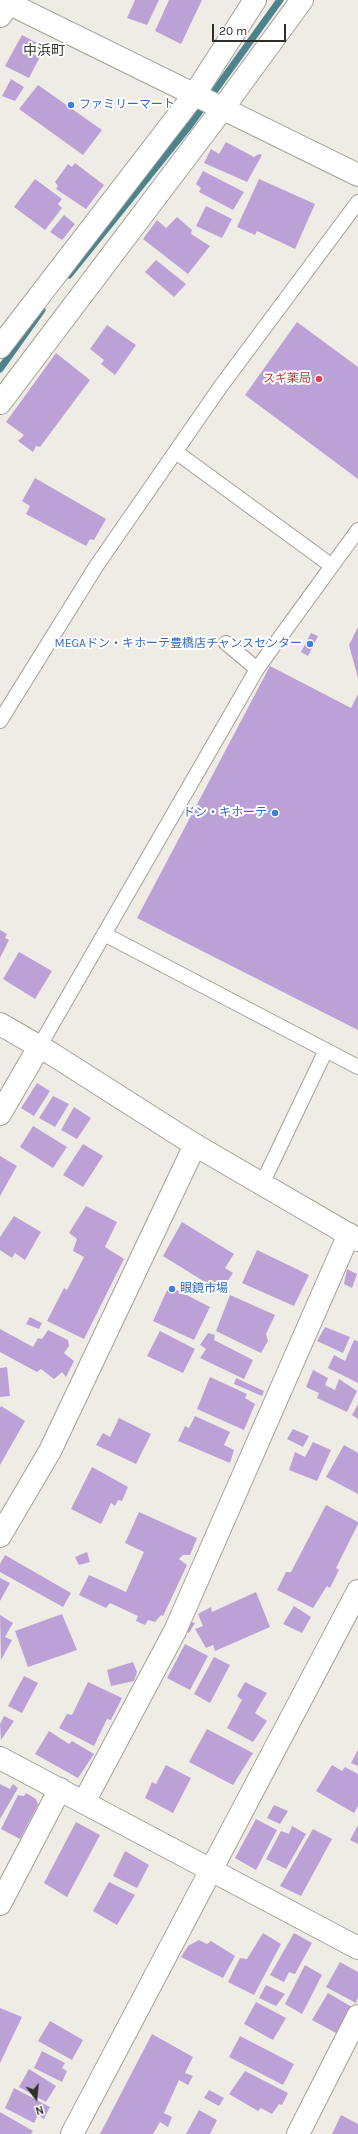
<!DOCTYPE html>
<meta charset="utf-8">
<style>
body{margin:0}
#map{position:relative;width:358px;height:2134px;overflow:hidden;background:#efece5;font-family:Karla,sans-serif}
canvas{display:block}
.north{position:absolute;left:16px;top:2078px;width:40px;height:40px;-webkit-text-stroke:3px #fff;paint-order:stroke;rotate:164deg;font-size:11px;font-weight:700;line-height:16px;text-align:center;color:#2f2e2b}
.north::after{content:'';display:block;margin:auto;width:14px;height:18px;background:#2f2e2b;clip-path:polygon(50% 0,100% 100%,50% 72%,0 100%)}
.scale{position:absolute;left:212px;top:24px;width:74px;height:18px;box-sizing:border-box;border:2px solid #2f2e2b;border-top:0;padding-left:5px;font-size:12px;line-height:14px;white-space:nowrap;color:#2f2e2b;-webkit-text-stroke:3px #fff;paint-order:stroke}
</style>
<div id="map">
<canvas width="358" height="2134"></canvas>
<div class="north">N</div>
<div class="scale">20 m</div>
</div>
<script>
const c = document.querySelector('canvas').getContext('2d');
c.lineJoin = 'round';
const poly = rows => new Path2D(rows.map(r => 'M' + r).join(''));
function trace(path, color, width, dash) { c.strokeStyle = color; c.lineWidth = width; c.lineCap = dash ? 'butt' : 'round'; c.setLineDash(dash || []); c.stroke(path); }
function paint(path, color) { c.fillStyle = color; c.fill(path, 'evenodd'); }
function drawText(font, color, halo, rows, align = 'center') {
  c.font = font + ' Karla,"Noto Sans JP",sans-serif'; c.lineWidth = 4; c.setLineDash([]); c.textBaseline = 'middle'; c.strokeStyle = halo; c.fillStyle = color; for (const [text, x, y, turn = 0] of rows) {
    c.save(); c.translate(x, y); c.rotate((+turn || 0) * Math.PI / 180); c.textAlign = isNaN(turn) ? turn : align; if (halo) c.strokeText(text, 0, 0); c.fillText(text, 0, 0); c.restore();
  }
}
const stream = poly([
 [69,275,190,125,280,0],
 [0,369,42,310]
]);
const building = poly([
 [135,0,159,0,147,25,127,18],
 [169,0,202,0,181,44,155,31],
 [22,35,45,47,29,78,5,66],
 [11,79,24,87,15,101,2,96],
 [38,85,102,130,83,155,19,109],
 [226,142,254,157,259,154,262,155,247,182,204,163,211,149,219,154],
 [75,163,104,185,86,209,56,189,58,186,55,182,68,164,72,167],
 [203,171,244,192,233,210,199,192,201,188,196,184],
 [35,179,62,199,58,204,62,208,45,230,14,207],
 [259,179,315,204,295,249,257,231,255,235,237,227],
 [206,206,232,219,222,238,196,226],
 [64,215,75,224,62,240,50,232],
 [177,217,192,230,191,234,210,246,188,274,143,239,157,220,166,228],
 [156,260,186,284,174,297,145,272],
 [297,322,358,367,358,479,245,395],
 [107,325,136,345,115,375,101,364,104,360,90,349],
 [56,353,90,380,40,447,36,446,33,452,18,441,24,435,6,422],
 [35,478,106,519,94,540,90,539,86,546,26,514,30,506,22,501],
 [358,627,358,678,349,645],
 [311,633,318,636,308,656,301,652],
 [270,666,351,708,358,694,358,1030,137,918],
 [0,930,7,934,5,938,9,940,0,958],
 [19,952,52,971,35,999,3,979],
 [37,1083,50,1091,34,1116,21,1108],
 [53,1096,69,1104,55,1127,39,1118],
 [74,1107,91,1118,77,1139,61,1130],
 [33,1126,67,1147,53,1168,20,1147],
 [83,1144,103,1156,83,1187,63,1175],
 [0,1156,17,1166,0,1196],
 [86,1206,117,1222,105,1247,124,1259,84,1339,47,1321,64,1288,67,1290,84,1257,73,1251,77,1239,69,1233],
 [14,1216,41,1232,25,1260,15,1253,12,1258,0,1250,0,1237],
 [182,1222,234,1254,225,1268,233,1273,224,1287,216,1284,213,1287,163,1256],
 [257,1250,309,1275,294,1306,242,1283],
 [347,1269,357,1274,352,1288,344,1284],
 [169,1286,210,1307,194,1340,153,1321],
 [230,1295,275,1315,266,1334,268,1341,261,1353,216,1331],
 [30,1317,42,1323,39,1329,26,1324],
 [325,1327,350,1337,343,1353,317,1341],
 [0,1329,33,1347,38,1338,42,1339,48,1330,68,1340,69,1346,64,1353,74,1361,66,1377,62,1372,54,1379,41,1369,37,1372,0,1352],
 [160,1331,195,1349,183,1373,147,1356],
 [208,1333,215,1335,214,1340,253,1360,244,1379,200,1358,206,1349,200,1345],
 [354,1340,358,1341,358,1383,328,1368,334,1355,345,1361],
 [7,1367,10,1396,0,1397,0,1368],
 [313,1370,328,1378,325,1385,335,1390,339,1379,357,1391,347,1412,317,1398,319,1393,306,1387],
 [210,1377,247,1394,245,1398,255,1404,244,1430,197,1409],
 [236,1378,264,1391,262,1396,234,1384],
 [358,1404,358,1419,352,1415],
 [1,1406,25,1421,0,1465,0,1408],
 [195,1416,230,1432,224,1445,234,1450,230,1463,178,1441,185,1426,189,1428],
 [119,1418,151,1434,136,1464,96,1445,103,1433,110,1437],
 [293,1429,309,1436,303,1447,287,1439],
 [313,1442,331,1450,317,1481,289,1470,295,1452,305,1457],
 [344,1445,358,1453,358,1494,326,1477],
 [92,1467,128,1487,122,1501,118,1500,115,1506,111,1503,101,1524,71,1509],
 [326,1505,358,1522,358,1524,336,1568,339,1570,330,1588,327,1586,313,1608,277,1590,286,1572,291,1572],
 [139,1512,197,1538,190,1555,183,1555,179,1559,187,1565,163,1616,161,1615,155,1622,148,1620,145,1625,136,1621,138,1616,110,1603,106,1608,79,1595,89,1575,126,1592,144,1552,125,1543],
 [87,1552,90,1562,79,1565,75,1557],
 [5,1555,71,1593,63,1607,0,1572,0,1564],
 [0,1578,10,1583,0,1601],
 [256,1592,270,1627,215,1651,213,1645,206,1648,195,1629,203,1626,198,1614,211,1607,212,1612],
 [294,1606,311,1617,302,1633,283,1624],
 [62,1614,77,1650,28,1667,15,1631],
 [0,1615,13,1623,5,1637,12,1640,1,1660],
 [189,1621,195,1623,189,1633,184,1630],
 [185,1644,208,1656,190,1690,167,1678],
 [214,1657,230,1665,210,1703,194,1694],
 [133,1662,137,1672,134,1681,111,1686,107,1670],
 [24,1676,38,1683,22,1713,8,1706],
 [88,1682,122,1698,111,1720,107,1719,94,1746,59,1728,67,1714,72,1715],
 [245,1682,267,1693,255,1713,267,1721,253,1742,227,1728,242,1700,237,1696],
 [4,1716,14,1721,1,1740,0,1724],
 [207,1729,253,1753,233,1785,189,1762],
 [49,1731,69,1744,72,1741,94,1754,78,1778,35,1754],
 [358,1750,358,1766,351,1763],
 [166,1765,191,1778,173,1813,145,1798,152,1782,156,1784],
 [332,1765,342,1771,345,1767,358,1774,358,1806,354,1813,316,1791],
 [0,1784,10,1789,13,1784,18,1788,0,1819],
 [26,1793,36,1799,38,1805,20,1839,1,1829,18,1795,24,1796],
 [274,1805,288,1811,280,1824,267,1818],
 [256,1819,277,1830,256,1870,235,1858],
 [76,1822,100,1835,67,1897,44,1883],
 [358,1825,358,1844,350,1840],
 [292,1826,306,1834,286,1869,266,1859,281,1831,289,1834],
 [313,1829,332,1839,301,1896,280,1886],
 [125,1851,149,1865,137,1888,113,1876],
 [109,1882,135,1895,117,1925,93,1911],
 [263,1933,281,1944,254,1995,228,1982,240,1958,247,1959],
 [294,1933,312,1943,295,1974,289,1972,284,1982,270,1975],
 [199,1940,207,1944,211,1941,235,1956,223,1978,181,1957,188,1946],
 [340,1962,358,1972,358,1997,356,2003,326,1987],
 [305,1965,322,1975,302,2014,285,2004],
 [266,1985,285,1994,276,2006,259,1998],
 [328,1993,352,2007,336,2033,312,2020],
 [256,2002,286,2018,273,2040,244,2024],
 [0,2008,22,2017,0,2063],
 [50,2021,83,2040,72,2060,38,2041],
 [152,2034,193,2057,185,2073,193,2076,188,2085,179,2080,164,2113,172,2117,168,2127,160,2122,153,2134,100,2134],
 [240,2036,294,2064,283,2085,229,2057],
 [42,2051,65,2063,62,2068,67,2071,62,2082,34,2068],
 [29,2069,56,2086,46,2102,19,2087],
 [245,2071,288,2093,282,2105,279,2104,272,2114,261,2108,258,2111,229,2094],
 [14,2088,50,2107,44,2119,38,2115,34,2123,5,2108],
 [209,2090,224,2098,219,2106,204,2098],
 [199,2110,217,2120,210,2134,186,2134],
 [0,2112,33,2131,31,2134,0,2134],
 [341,2115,358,2124,358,2134,332,2134]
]);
const service = poly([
 [176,452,332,566],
 [226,643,257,669],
 [0,721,97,565,221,386,358,202],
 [104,934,358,1067],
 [39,1047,257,669,358,530],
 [262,1184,326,1050]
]);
const minor = poly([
 [0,16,9,4],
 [0,347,194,95,255,0],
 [0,403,223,108,302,0],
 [0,1114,39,1047],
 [0,1536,50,1451,195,1145],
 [0,1758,358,1948],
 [84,1802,175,1631,349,1234],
 [0,1904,60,1789],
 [72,2134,358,1591],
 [298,2134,358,2016]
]);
const tertiary = poly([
 [2,0,358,175],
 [0,1024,52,1054,195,1145,358,1240]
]);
const markers = [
 [71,105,4,"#3f7fe0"],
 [319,379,4,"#e0444e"],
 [310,644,4,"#3f7fe0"],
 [275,813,4,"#3f7fe0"],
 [172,1289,4,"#3f7fe0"]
];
const shopNames = [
 ["ファミリーマート",79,105],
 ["MEGAドン・キホーテ豊橋店チャンスセンター",302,644,"right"],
 ["ドン・キホーテ",267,813,"right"],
 ["眼鏡市場",180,1289]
];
const healthNames = [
 ["スギ薬局",311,379]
];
const quarterNames = [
 ["中浜町",44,51]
];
trace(stream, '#4c838d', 7);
paint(building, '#bca1d6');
trace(service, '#a3a19a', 16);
trace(minor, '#a3a19a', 24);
trace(tertiary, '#a3a19a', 24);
trace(service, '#fff', 14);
trace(minor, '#fff', 22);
trace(tertiary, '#fff', 22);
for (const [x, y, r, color] of markers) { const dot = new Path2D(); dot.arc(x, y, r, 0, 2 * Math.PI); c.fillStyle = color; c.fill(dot); trace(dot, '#fff', 1.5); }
drawText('12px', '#366cbe', '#fff', shopNames, 'left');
drawText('12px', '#be3a42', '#fff', healthNames, 'right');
drawText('14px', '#36342f', '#fff', quarterNames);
</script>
